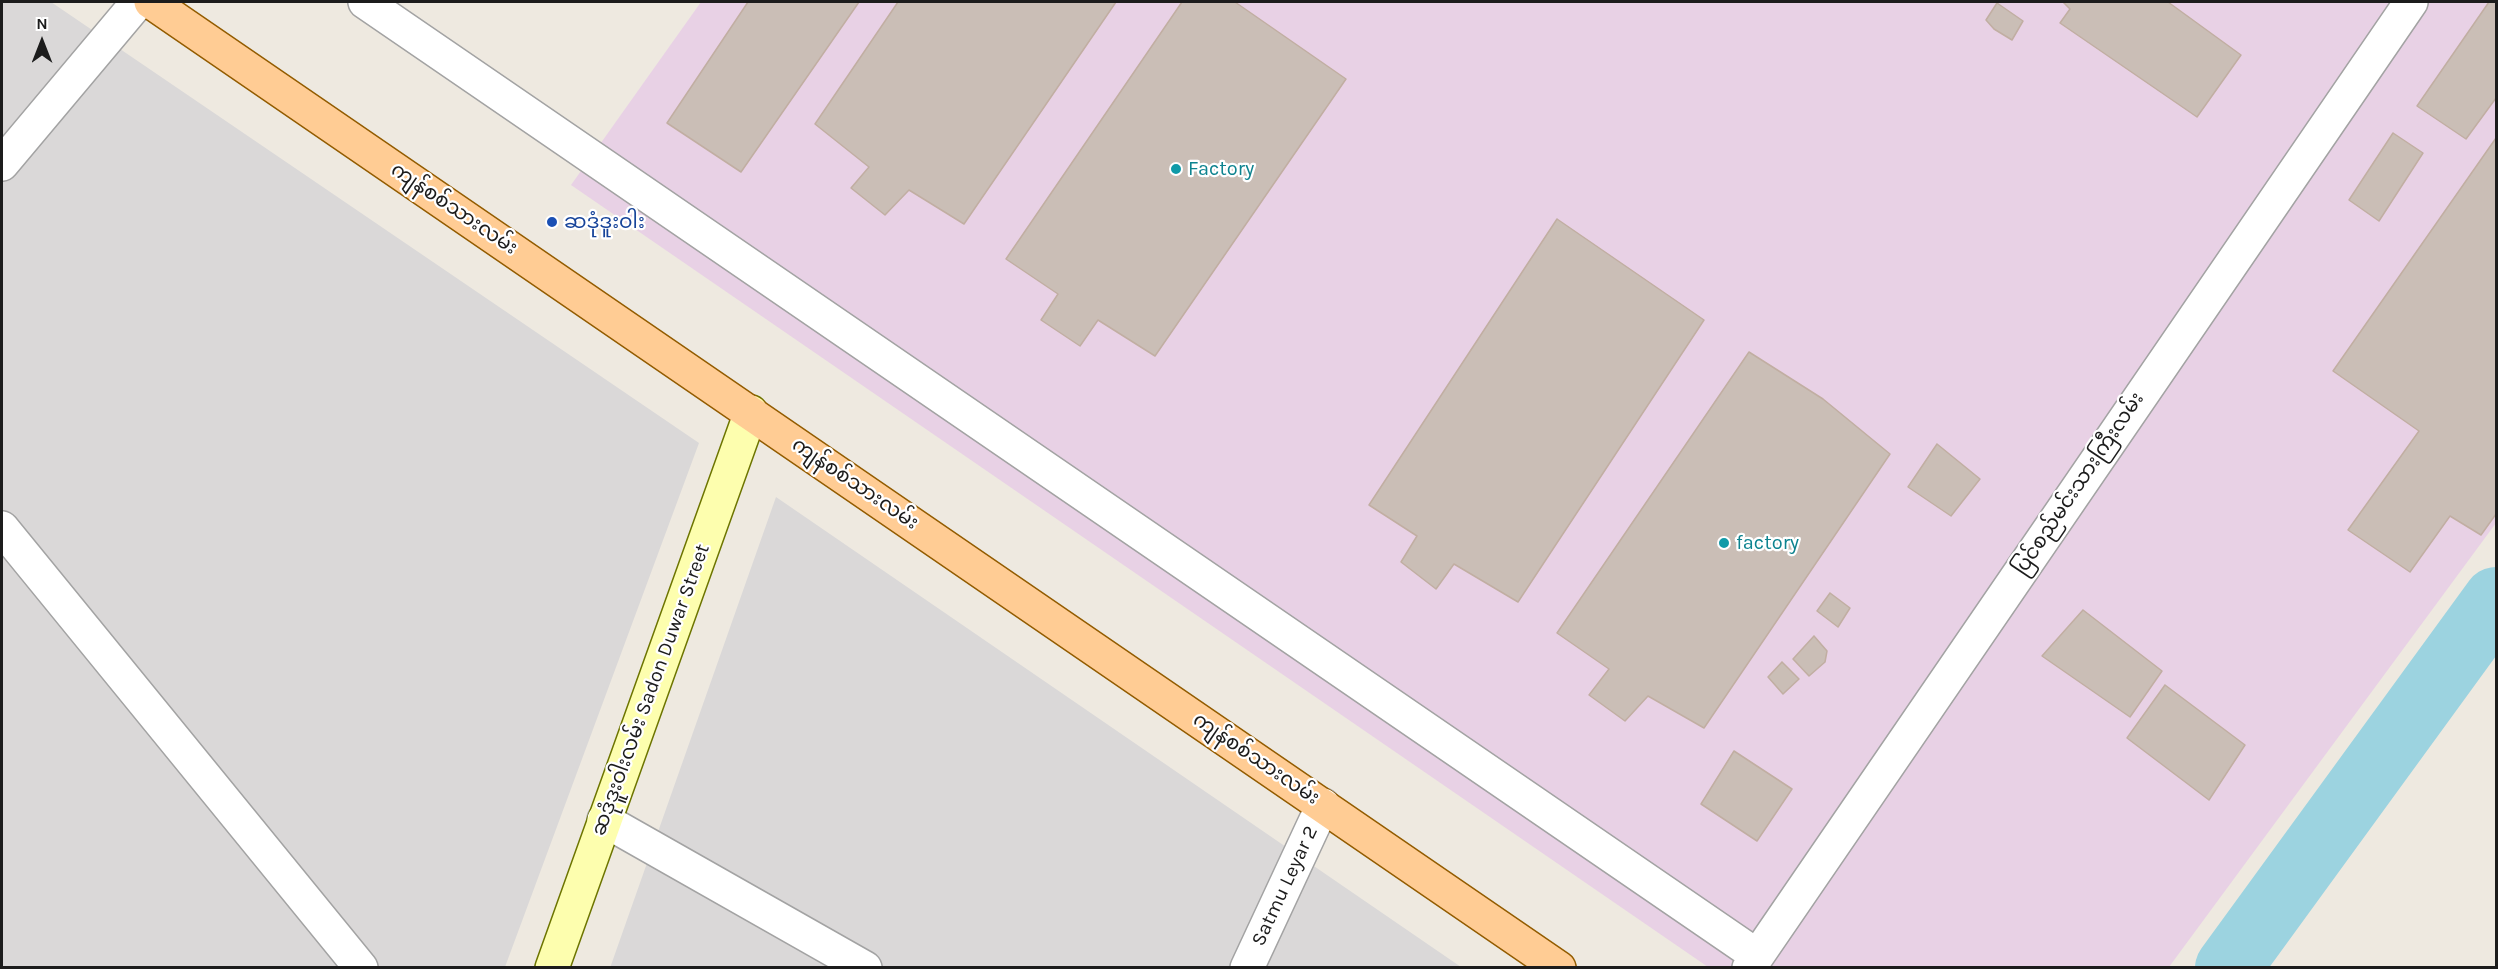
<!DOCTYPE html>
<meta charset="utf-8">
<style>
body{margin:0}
#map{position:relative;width:2498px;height:969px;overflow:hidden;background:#eee9e0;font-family:Karla,sans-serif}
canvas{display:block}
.frame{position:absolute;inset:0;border:3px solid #1c1c1c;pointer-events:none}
.north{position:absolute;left:12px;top:12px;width:60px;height:60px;-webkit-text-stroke:4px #fff;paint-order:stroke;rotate:0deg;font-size:16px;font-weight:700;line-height:24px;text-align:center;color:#1c1c1c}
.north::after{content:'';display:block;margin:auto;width:21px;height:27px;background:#1c1c1c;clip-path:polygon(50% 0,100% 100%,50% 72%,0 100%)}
</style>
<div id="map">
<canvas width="2498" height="969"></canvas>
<div class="frame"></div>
<div class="north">N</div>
</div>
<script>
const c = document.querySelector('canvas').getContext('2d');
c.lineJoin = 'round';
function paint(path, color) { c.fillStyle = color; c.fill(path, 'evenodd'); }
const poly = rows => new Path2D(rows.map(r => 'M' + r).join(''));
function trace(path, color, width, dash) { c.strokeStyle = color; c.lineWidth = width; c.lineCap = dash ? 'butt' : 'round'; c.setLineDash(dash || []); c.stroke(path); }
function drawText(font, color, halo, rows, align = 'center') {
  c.font = font + ' Karla,"Noto Sans Myanmar",sans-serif'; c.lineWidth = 4.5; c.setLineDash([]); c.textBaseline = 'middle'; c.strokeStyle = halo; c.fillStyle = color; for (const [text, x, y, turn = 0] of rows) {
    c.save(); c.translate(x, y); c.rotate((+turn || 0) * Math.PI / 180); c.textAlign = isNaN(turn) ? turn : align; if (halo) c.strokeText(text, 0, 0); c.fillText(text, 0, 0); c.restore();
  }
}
const residential = poly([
 [2,2,51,2,699,443,505,967,2,968],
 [776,497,1461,967,610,968]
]);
const industrial = poly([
 [701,2,2496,2,2496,523,2169,967,1708,967,571,185]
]);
const river = poly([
 [2228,968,2496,600]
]);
const building = poly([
 [748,2,859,2,741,172,667,123,748,2],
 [898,2,1116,2,964,224,909,190,885,215,851,188,869,167,815,124,898,2],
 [1182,2,1235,2,1346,79,1155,356,1098,320,1080,346,1041,320,1058,294,1006,259,1182,2],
 [2063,2,2168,2,2241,55,2197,117,2060,23,2070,9,2063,2],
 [2489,2,2496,2,2496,98,2466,139,2417,106,2489,2],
 [1997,3,2023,21,2012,40,1994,29,1986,20,1997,3],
 [2393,133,2423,153,2379,221,2349,200,2393,133],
 [2496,138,2496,514,2481,535,2450,516,2410,572,2348,530,2419,431,2333,371,2496,138],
 [1557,219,1704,320,1518,602,1454,564,1436,589,1401,562,1417,536,1369,505,1557,219],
 [1749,352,1823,399,1890,454,1704,728,1648,696,1625,721,1589,695,1609,669,1557,633,1749,352],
 [1937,444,1980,479,1951,516,1908,487,1937,444],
 [1830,593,1850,608,1838,627,1817,611,1830,593],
 [2083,610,2162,671,2130,717,2042,656,2083,610],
 [1814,636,1827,651,1825,662,1809,676,1793,659,1814,636],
 [1782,662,1799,679,1783,694,1768,677,1782,662],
 [2165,685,2245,745,2209,800,2127,738,2165,685],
 [1734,751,1792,789,1757,841,1701,804,1734,751]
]);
const street = poly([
 [365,2,1756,955],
 [2,164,138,2],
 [2,528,361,968],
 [604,820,865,968],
 [1247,968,1323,805],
 [1749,968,2411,2]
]);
const secondary = poly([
 [552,968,751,412]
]);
const primary = poly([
 [151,2,1559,968]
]);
const markers = [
 [1176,169,6,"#0f9aa8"],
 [552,222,6,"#1a4fb4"],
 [1724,543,6,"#0f9aa8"]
];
const cultureNames = [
 ["Factory",1188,169],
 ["factory",1736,543]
];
const streetNames = [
 ["ကျန်စစ်သားလမ်း",454,209,34],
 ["ကျန်စစ်သားလမ်း",855,484,34],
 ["ပြင်စည်မင်းသားကြီးလမ်း",2079,484,-56],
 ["ဆဒုံဒူးဝါးလမ်း Sadon Duwar Street",651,690,-70],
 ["ကျန်စစ်သားလမ်း",1256,759,34],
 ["Satmu Leyar 2",1285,886,-65]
];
const transitNames = [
 ["ဆဒုံဒူးဝါး",564,222]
];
paint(residential, '#dad8d8');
paint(industrial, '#e8d1e5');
trace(river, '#9cd3e0', 66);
paint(building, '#cabeb6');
trace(building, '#c1aea2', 1.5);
trace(street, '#a3a3a3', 36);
trace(secondary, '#6d7500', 36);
trace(primary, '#935c00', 36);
trace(street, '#fff', 33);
trace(secondary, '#fdfeae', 33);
trace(primary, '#ffcc94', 33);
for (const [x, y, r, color] of markers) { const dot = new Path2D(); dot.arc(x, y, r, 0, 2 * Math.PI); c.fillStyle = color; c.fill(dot); trace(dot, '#fff', 2); }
drawText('20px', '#0d838f', '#fff', cultureNames, 'left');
drawText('20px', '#1c1c1c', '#fff', streetNames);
drawText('20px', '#164399', '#fff', transitNames, 'left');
</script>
